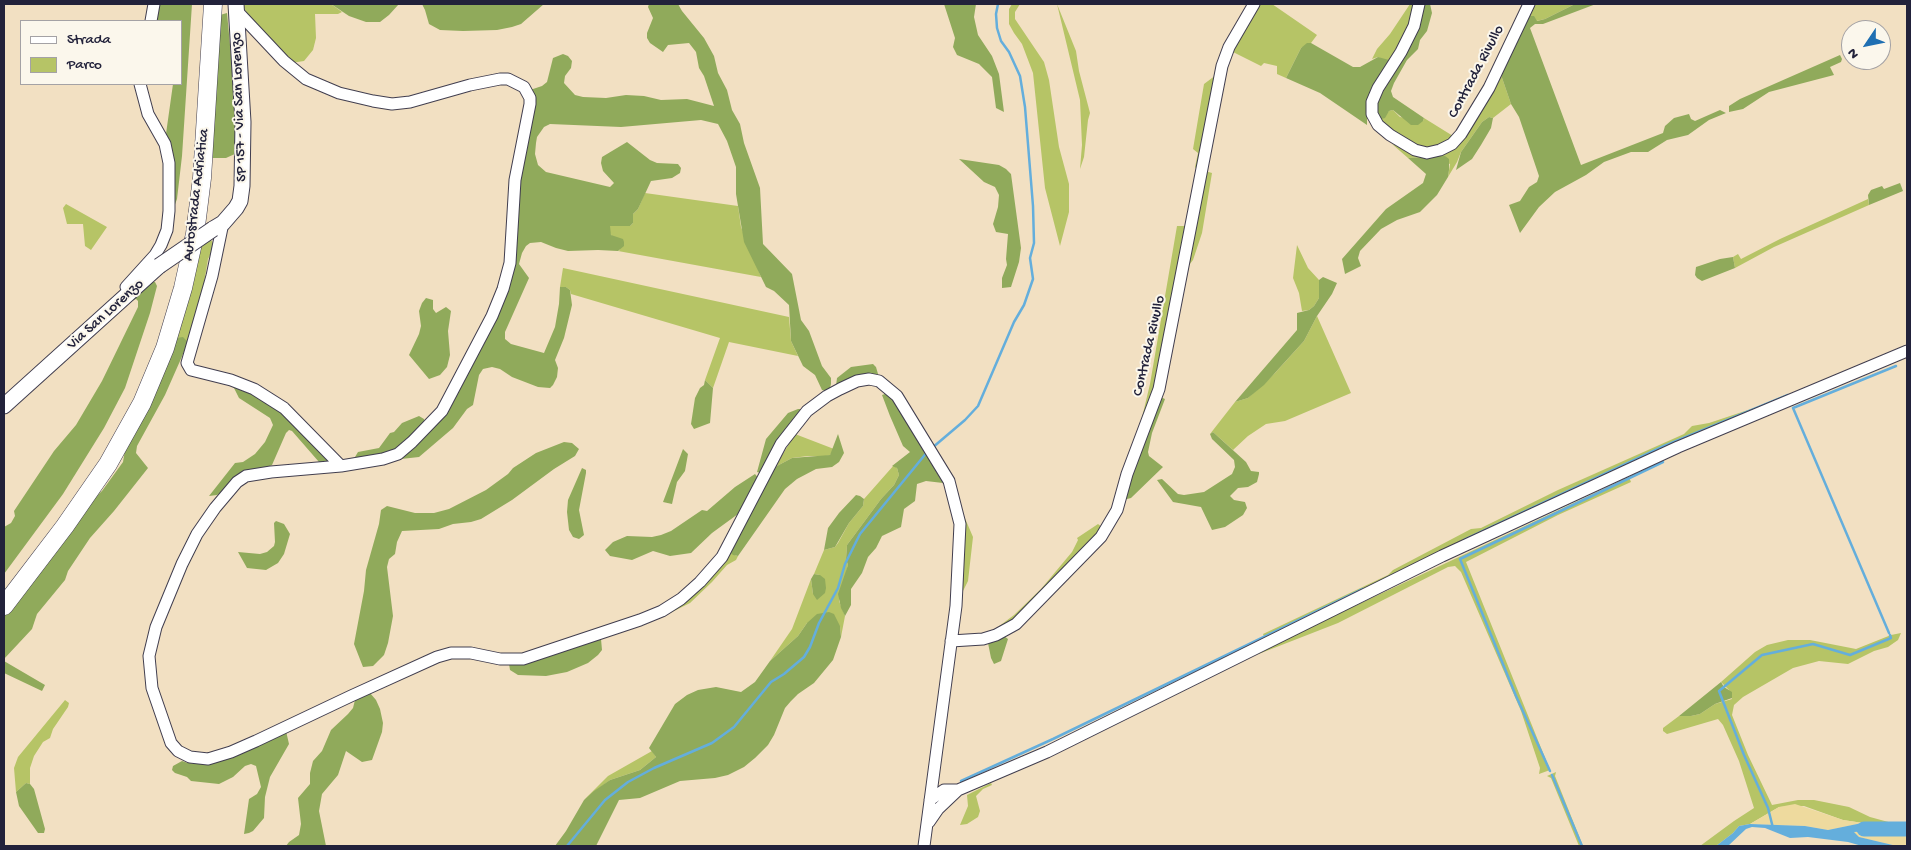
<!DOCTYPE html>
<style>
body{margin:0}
#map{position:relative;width:1911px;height:850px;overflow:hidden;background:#f2e0c2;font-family:"Gochi Hand",sans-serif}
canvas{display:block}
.frame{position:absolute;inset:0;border:5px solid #22223b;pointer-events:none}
.legend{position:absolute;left:20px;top:20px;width:162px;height:65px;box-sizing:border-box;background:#fbf7ec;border:1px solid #a4a2a5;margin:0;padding:6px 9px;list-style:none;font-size:15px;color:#22223b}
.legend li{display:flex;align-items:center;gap:10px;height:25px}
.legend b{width:25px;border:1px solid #a4a2a5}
.north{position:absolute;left:1841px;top:20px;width:50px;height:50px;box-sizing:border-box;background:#fbf7ec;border:1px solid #a4a2a5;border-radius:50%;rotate:236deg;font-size:14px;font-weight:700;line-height:20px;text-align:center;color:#22223b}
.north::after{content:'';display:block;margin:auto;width:18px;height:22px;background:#1f6fb2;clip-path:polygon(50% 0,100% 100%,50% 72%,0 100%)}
</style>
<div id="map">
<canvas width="1911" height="850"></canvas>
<div class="frame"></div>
<ul class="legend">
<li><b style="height:6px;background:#fff"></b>Strada</li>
<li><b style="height:14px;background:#b6c466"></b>Parco</li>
</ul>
<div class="north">N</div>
</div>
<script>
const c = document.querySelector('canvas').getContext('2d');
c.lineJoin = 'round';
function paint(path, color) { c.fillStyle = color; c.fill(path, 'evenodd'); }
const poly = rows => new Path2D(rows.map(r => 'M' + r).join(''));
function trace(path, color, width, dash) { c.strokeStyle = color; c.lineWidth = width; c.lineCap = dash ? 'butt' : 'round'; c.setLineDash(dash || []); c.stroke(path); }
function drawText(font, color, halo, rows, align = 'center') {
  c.font = font + ' "Gochi Hand",sans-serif'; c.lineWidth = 4; c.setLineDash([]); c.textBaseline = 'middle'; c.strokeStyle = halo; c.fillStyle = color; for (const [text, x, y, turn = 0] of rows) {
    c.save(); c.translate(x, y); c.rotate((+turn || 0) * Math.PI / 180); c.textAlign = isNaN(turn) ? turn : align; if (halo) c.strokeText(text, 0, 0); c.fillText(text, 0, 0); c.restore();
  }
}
const green = poly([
 [242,4,331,4,342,12,338,14,315,14,316,38,313,50,304,61,291,63,251,21],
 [1012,4,1020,4,1015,12,1015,19,1044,62,1049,80,1059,147,1069,184,1069,212,1060,246,1045,188,1033,73,1022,44,1014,33,1009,24,1009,9],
 [1057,4,1076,51,1079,71,1090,113,1088,120,1084,157,1080,169,1082,145,1080,100],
 [1255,4,1272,4,1317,35,1311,43,1301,48,1286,78,1277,74,1277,66,1264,63,1261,66,1231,51],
 [1410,4,1415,4,1409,26,1388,63,1378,57,1372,59,1377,49,1390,34],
 [1533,4,1575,4,1545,19,1536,21,1529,16],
 [1500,72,1511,104,1493,118,1489,117,1482,122,1461,152,1457,162,1448,177,1450,164,1428,157,1408,158,1392,144,1418,155,1444,151],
 [1216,75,1198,171,1195,167,1198,153,1193,149,1204,84],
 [1393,110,1400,117,1423,121,1424,118,1453,136,1443,143,1431,147,1415,146,1378,120,1389,111],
 [1205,171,1212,173,1202,233,1193,260,1186,269],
 [645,193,738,206,741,227,761,277,618,251,620,250,610,233,610,226,630,226,633,223,633,214,638,209],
 [1868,199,1869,205,1774,247,1735,268,1733,257,1738,254,1741,259,1780,239],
 [66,204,107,227,91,250,85,246,83,224,67,224,63,208],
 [1177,226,1186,226,1157,381,1139,430,1150,384],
 [210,240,212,241,214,247,208,259,201,301,188,342,176,338,200,245],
 [1297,245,1308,268,1319,280,1319,298,1314,306,1309,310,1302,311,1299,293,1293,278],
 [563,268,789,317,791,341,798,356,729,342,713,388,705,380,720,338,571,294,570,290,566,287,560,287],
 [1317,316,1351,393,1285,421,1266,424,1248,436,1233,450,1213,432,1210,434,1235,402,1248,398,1275,373,1304,341],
 [1877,359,1265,639,1263,634,1388,575,1393,570,1471,529,1481,528,1558,490,1684,434,1692,426,1709,423,1754,408],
 [795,434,834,449,830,455,826,456,808,456,792,458,775,467],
 [894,465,897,468,899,475,894,485,881,499,847,545,846,559,848,565,839,601,845,616,841,637,840,626,807,623,798,636,770,661,792,629,811,579,813,594,820,575,814,574,824,550,835,547,838,543,849,523,863,506,864,499],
 [1629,477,1631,482,1558,515,1466,562,1550,770,1539,774,1540,768,1521,711,1461,572,1455,566,1448,567,1338,623,1256,655,1310,627],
 [961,509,973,537,968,581,961,595,957,612,964,548],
 [1098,524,1102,527,1088,544,1019,617,994,630,1014,615,1041,589,1072,552,1078,540,1077,538],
 [729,548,736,556,738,556,736,560,727,565,712,582,690,603,660,618,676,607],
 [1901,633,1898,640,1888,647,1874,651,1848,664,1819,661,1793,668,1743,697,1734,705,1732,715,1748,755,1772,805,1798,800,1814,800,1849,807,1870,817,1892,823,1863,823,1843,820,1804,806,1779,807,1750,824,1739,826,1733,833,1716,846,1700,846,1734,821,1754,808,1739,761,1723,725,1718,719,1667,734,1663,731,1663,728,1679,716,1691,716,1700,714,1715,704,1732,699,1729,690,1721,682,1755,652,1767,645,1788,640,1810,640,1856,649,1891,635],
 [65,700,69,703,68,707,53,729,50,738,43,742,34,756,30,768,30,784,26,783,16,792,14,768,18,757],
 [652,751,656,757,640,770,610,780,584,800,608,776],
 [1556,772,1555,776,1583,846,1579,846,1551,778,1547,776],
 [991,783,992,785,983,789,976,796,980,811,978,817,967,824,960,825,968,806,967,795]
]);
const forest = poly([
 [156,4,192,4,182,156,177,199,173,210,165,141,173,84,181,84,181,21,153,21],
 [331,4,399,4,389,15,380,22,366,22,349,16],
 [422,4,544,4,521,24,512,27,497,30,463,31,440,30,429,24,425,10],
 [649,4,678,4,682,11,704,38,714,56,718,73,727,90,732,110,740,124,744,143,760,188,763,244,792,274,801,320,809,331,822,366,831,378,831,384,830,388,826,391,822,390,815,375,803,366,791,341,789,305,774,291,766,287,744,242,736,194,736,167,727,141,718,124,701,120,621,127,550,124,544,127,537,137,536,143,535,154,538,165,546,172,610,187,614,183,603,171,601,163,602,157,627,142,650,160,657,163,678,164,681,168,680,173,672,178,651,181,638,209,633,214,633,223,630,226,610,226,611,235,623,239,624,242,624,246,618,251,598,250,568,251,556,248,541,242,530,243,526,246,522,253,519,264,529,278,505,332,505,339,511,344,544,353,555,327,559,304,560,287,566,287,570,290,572,305,564,338,555,360,558,368,557,377,553,385,550,388,538,387,512,377,500,369,492,367,483,369,479,375,473,405,467,409,453,428,419,457,401,459,403,453,452,402,513,251,530,90,542,86,547,82,553,58,563,54,568,56,572,61,571,68,565,76,564,83,575,95,583,97,606,98,626,95,644,96,661,100,687,99,714,106,704,76,699,68,696,52,689,43,668,45,663,52,650,43,647,38,647,33,653,18,648,7],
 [944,4,976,4,974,17,978,35,992,56,999,74,1004,112,996,108,992,77,979,64,957,55,953,47,955,38],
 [1424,4,1430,4,1432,13,1427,31,1420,40,1418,49,1407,60,1394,83,1391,91,1393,97,1424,118,1423,121,1418,125,1411,125,1393,110,1389,111,1385,118,1378,120,1376,101],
 [1575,4,1596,4,1543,24,1535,24,1530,28,1581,165,1663,133,1665,126,1674,118,1689,114,1691,119,1695,121,1720,110,1726,113,1709,120,1688,135,1667,140,1648,152,1631,152,1604,162,1586,175,1555,192,1539,207,1520,233,1509,205,1520,201,1529,187,1537,182,1539,176,1519,117,1511,104,1500,72,1529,16,1534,16,1537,21,1545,19],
 [227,13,232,66,237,153,226,158,213,158,210,157,220,15],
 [1307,43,1311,43,1353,67,1360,67,1378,57,1389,60,1367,111,1367,125,1320,93,1286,78,1301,48],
 [1840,55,1842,59,1841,62,1830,67,1834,75,1769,92,1743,109,1729,112,1729,106,1740,99],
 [1489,117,1493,118,1491,128,1481,145,1472,159,1456,170,1461,152,1482,122],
 [1445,156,1449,159,1449,170,1448,177,1437,195,1420,212,1397,220,1381,229,1360,251,1358,258,1361,266,1345,274,1342,259,1386,209,1423,183,1426,174,1408,158],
 [959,159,999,165,1006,169,1011,174,1021,248,1019,262,1011,287,1002,288,1002,278,1007,265,1006,259,1008,234,996,232,993,224,998,207,999,195,995,187,984,182],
 [1900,183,1903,191,1869,205,1868,195,1871,190,1882,186,1884,189],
 [1733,257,1735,268,1702,281,1697,278,1695,275,1696,267,1720,259],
 [1323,277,1337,283,1332,294,1317,316,1304,341,1264,385,1248,398,1235,402,1297,330,1297,313,1309,310,1314,306,1319,298,1319,280],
 [152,282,155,282,157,286,150,313,125,388,104,428,63,494,4,574,4,527,11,523,15,516,14,511,54,451,76,425,102,381,138,307,138,301,136,299,132,301,124,307],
 [426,298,433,300,433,309,436,313,446,307,451,311,448,331,450,355,447,367,440,375,429,379,409,355,419,334,421,326,419,311,422,303],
 [183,337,188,342,180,361,165,395,137,446,136,453,148,468,114,511,90,538,68,571,65,580,37,614,32,629,4,659,4,617,88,504,102,491,123,462,125,450,176,338],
 [873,364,876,367,878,374,874,378,836,386,837,378,851,367],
 [705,380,713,388,710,423,694,429,691,424,695,398,700,388,704,385],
 [227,382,238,385,282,410,336,463,319,462,292,431,289,430,286,433,272,465,237,482,217,495,209,496,235,463,243,462,255,454,265,442,273,425,270,418,239,398,234,388],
 [885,394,892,398,943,483,926,481,917,484,915,501,904,509,901,527,882,536,876,548,868,557,862,573,851,589,851,605,845,616,841,608,838,594,848,565,846,559,847,545,881,499,894,485,899,475,897,468,892,466,910,452,903,446,890,416,882,395],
 [1158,396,1165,399,1152,433,1148,452,1149,456,1163,467,1131,498,1127,499,1125,498],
 [798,409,802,409,761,473,757,472,766,439,788,413],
 [419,416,424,419,425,423,405,447,354,462,355,457,358,452,379,448,390,433,394,432,402,423],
 [1213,432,1246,462,1251,471,1259,472,1259,474,1257,482,1248,487,1238,488,1230,496,1234,500,1245,502,1247,508,1243,515,1225,527,1212,530,1201,507,1173,502,1157,480,1162,479,1178,494,1184,495,1204,492,1232,474,1235,467,1234,460,1212,439,1210,434],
 [838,434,844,453,839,462,832,467,816,469,797,479,785,489,738,556,733,555,730,552,775,467,792,458,830,455],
 [564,442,572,443,579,449,575,456,554,469,512,500,481,519,471,522,453,524,439,529,402,531,397,542,395,554,389,559,387,567,393,616,388,643,384,655,373,666,363,667,354,644,364,591,366,570,379,524,381,510,387,506,415,513,434,513,449,509,486,490,508,474,513,468,536,453],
 [683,449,688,454,685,471,677,482,672,504,663,502],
 [582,468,586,470,586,473,579,510,584,535,579,539,573,537,569,530,567,512,568,500],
 [755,474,760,480,738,514,712,533,691,553,670,556,653,551,632,560,610,556,605,550,613,542,627,536,652,537,661,535,671,531,702,510,707,511,735,487],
 [856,495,860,496,864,499,863,506,849,523,835,547,824,550,828,528,839,513],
 [276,521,284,524,290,534,284,554,278,563,266,570,247,568,238,552,260,554,267,552,274,546,275,542,274,523],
 [814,574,820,575,825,579,826,588,825,593,817,600,813,594,811,579],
 [829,612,834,614,840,626,841,637,833,660,814,683,798,694,791,701,785,708,774,735,768,745,755,758,744,767,728,775,715,778,680,781,640,798,619,800,596,846,555,846,566,831,584,800,594,791,610,780,640,770,656,757,649,748,675,704,687,695,698,690,716,687,741,692,755,682,770,661,798,636,807,623,817,614],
 [1004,636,1008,639,1001,661,994,664,991,658,988,643],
 [601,639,602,650,598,655,588,663,567,672,546,676,518,675,510,670,509,664,530,662],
 [4,661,45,685,42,691,4,673],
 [1721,682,1724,687,1732,692,1732,698,1715,704,1700,714,1691,716,1679,716],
 [370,693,376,700,380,709,383,723,382,732,372,760,362,762,346,751,338,775,322,794,319,811,326,846,286,846,289,842,299,835,301,824,298,798,310,784,310,773,313,761,322,751,331,730,348,714,353,708,355,700],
 [286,731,289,744,270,777,265,797,264,818,253,831,249,833,244,834,249,799,257,794,261,787,256,766,251,764,245,766,233,777,219,784,191,781,187,777,175,773,172,770,173,766,182,761,188,763,202,764,222,760],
 [26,783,30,784,34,789,45,829,44,833,38,833,19,806,16,792]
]);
const sand = poly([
 [1795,804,1843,820,1863,823,1828,830,1805,826,1750,824,1779,807],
 [1884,829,1907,829,1907,846,1897,846,1858,837,1853,832,1869,832]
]);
const water = poly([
 [1905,822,1907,823,1907,829,1854,832,1859,837,1897,846,1862,846,1848,842,1808,837,1790,838,1765,828,1752,827,1746,829,1728,846,1716,846,1733,833,1739,826,1750,824,1805,826,1828,830,1862,823]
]);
const stream = poly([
 [932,448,965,420,978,406,1014,322,1024,305,1033,279,1030,258,1034,243,1033,206,1025,107,1020,76,1009,52,1001,41,997,28,996,14,998,4],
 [1464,540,1664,446,1788,395],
 [1889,633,1793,408,1896,366],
 [1550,771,1516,696,1460,559,1663,462],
 [1552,775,1582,846],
 [961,781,1053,739,1363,589],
 [1773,828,1768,808,1744,755,1719,691,1762,655,1813,644,1850,655,1891,638,1890,635],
 [567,846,605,800,628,782,654,768,712,743,734,727,771,682,784,674,804,657,810,647,819,623,838,588,845,564,860,534,928,451]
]);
const river = poly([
 [1864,829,1907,829]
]);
const minor = poly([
 [1419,4,1414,26,1401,52,1378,88,1372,102,1372,114,1378,125,1390,135,1415,150,1427,153,1440,150,1452,144,1461,134,1489,88,1529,4],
 [237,11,284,61,306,79,339,93,373,101,392,104,410,102,470,85,500,79,508,79,524,87,530,98,530,104,515,180,510,263,503,289,492,316,442,411,412,442,398,454,383,459,341,466,271,472,246,476,237,482,215,508,197,534,182,564,156,627,149,656,152,688,171,743,178,751,190,757,208,759,231,752,256,741,351,696,437,657,451,653,471,653,500,659,523,659,640,620,662,611,681,599,700,582,722,557,781,444,807,411,827,396,840,389,857,381,869,379,879,381,897,396,949,481,960,524,956,606,924,846],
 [151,21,154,4],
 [223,223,212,276,187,363,191,370,231,380,254,389,284,408,341,466],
 [126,287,155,255,161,245,167,230,169,211,169,163,165,144,148,114,140,84],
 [951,641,983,639,996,635,1016,624,1101,537,1117,510,1127,474,1159,389,1222,66,1229,47,1254,4],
 [930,800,944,790,958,790,1047,752,1442,556,1678,447,1907,351],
 [929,822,938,809,958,790]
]);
const major = poly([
 [213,229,223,223,236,208,240,201,242,186,243,122,236,4],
 [4,406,159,266]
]);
const highway = poly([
 [4,606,65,526,108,464,142,403,165,348,183,288,195,234,202,178,213,4]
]);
const majorBridge = poly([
 [159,266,213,229]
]);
const streetNames = [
 ["Contrada Rivullo",1477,72,-62],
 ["SP 157 - Via San Lorenzo",240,107,-92],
 ["Autostrada Adriatica",197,195,-83],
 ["Via San Lorenzo",106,315,-42],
 ["Contrada Rivullo",1150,346,-77]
];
paint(green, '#b6c466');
paint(forest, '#90aa5b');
paint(sand, '#eeda9e');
paint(water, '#64aedc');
trace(stream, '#64aedc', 2.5);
trace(river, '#64aedc', 15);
trace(minor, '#413e4f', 13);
trace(major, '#413e4f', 17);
trace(highway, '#413e4f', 19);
trace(minor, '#fff', 11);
trace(major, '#fff', 15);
trace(highway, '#fff', 18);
trace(majorBridge, '#413e4f', 17, []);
trace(majorBridge, '#fff', 15);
drawText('15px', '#22223b', '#fbf7ec', streetNames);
</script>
